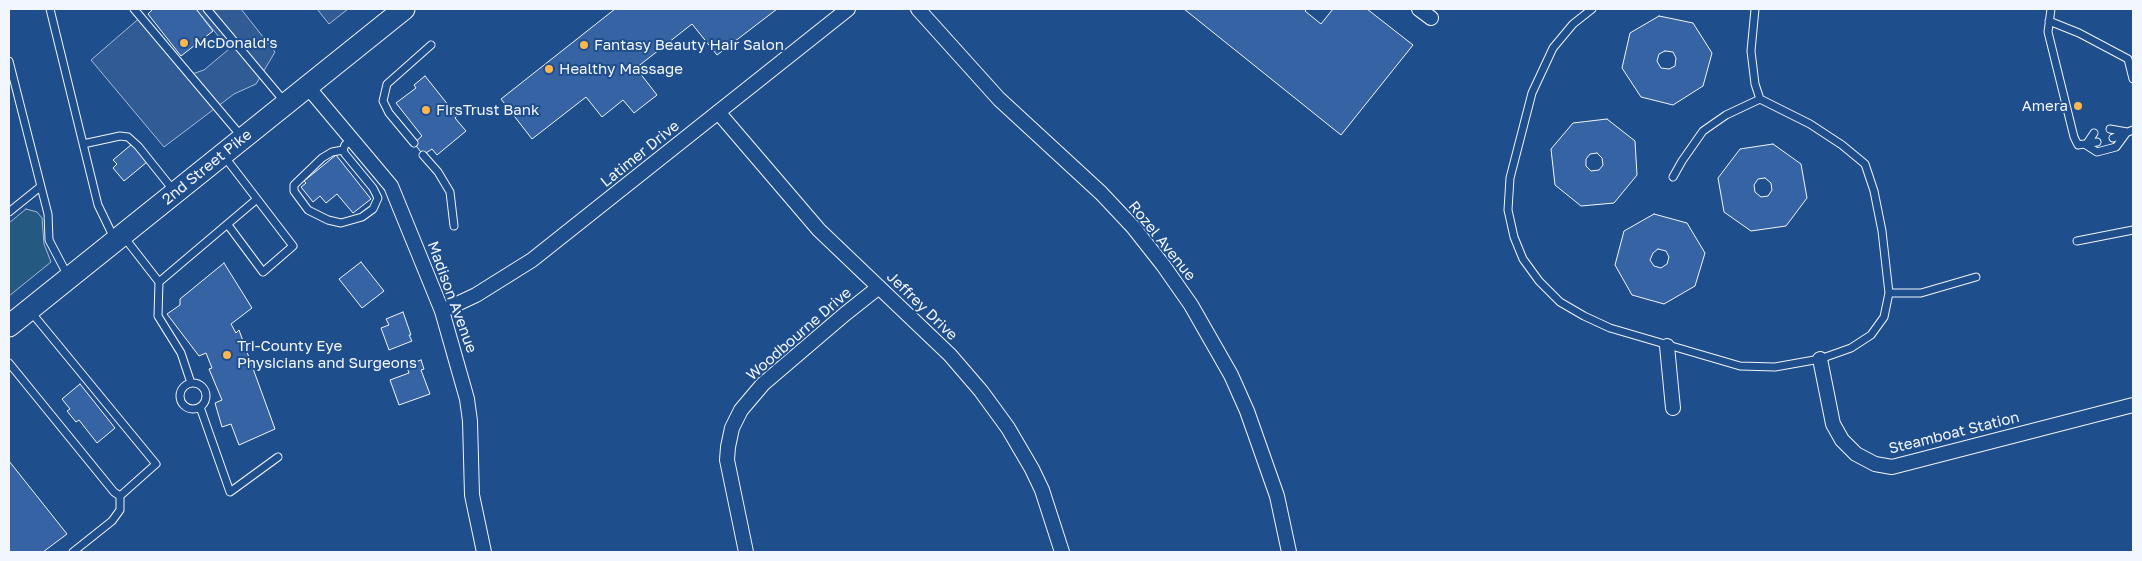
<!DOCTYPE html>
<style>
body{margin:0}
#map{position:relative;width:2142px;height:561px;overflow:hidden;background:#1f4e8c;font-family:"Golos Text",sans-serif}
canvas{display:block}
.frame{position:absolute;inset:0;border:10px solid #f2f6ff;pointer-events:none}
</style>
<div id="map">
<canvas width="2142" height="561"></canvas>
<div class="frame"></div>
</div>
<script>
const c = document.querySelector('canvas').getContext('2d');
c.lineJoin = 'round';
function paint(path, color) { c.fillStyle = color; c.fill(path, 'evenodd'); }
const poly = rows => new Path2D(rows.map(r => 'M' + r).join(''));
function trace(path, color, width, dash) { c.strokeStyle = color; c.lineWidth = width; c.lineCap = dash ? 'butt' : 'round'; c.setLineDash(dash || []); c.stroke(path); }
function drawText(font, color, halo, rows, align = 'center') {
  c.font = font + ' "Golos Text",sans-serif'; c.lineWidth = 4; c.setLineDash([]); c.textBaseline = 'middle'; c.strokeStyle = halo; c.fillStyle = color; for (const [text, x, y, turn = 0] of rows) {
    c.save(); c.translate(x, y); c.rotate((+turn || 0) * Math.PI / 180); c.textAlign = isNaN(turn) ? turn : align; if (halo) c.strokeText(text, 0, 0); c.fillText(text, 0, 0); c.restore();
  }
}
const green = poly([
 [26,209,37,212,42,218,44,244,51,262,9,296,9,223,26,209]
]);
const parking = poly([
 [196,9,241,9,275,52,256,84,234,94,164,147,91,60,143,15,192,74,204,70,229,49,196,9],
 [317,9,348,9,329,24,317,9]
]);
const building = poly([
 [153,9,196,9,213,31,181,56,148,14,153,9],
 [615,9,777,9,717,55,692,24,636,68,657,95,634,113,623,100,602,117,586,97,532,139,501,99,615,9],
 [1184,9,1307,9,1305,11,1321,24,1333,9,1367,9,1413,45,1341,135,1184,9],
 [1659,16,1693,23,1712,53,1703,86,1673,105,1641,97,1622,68,1630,33,1659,16],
 [1665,51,1673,52,1676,58,1675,66,1669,69,1661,68,1657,61,1659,54,1665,51],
 [425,76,457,116,455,118,466,131,437,155,432,149,423,155,414,143,422,136,396,103,416,88,414,85,425,76],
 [1607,119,1635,141,1637,175,1614,203,1581,206,1555,185,1551,149,1573,123,1607,119],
 [1597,153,1602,158,1603,165,1599,170,1591,171,1586,166,1586,159,1590,154,1597,153],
 [132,144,147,162,124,181,113,168,117,164,113,160,132,144],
 [1773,144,1801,164,1807,198,1786,226,1751,231,1724,212,1718,178,1740,149,1773,144],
 [1765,178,1771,183,1772,190,1768,196,1761,197,1755,192,1754,185,1758,179,1765,178],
 [336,155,371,199,353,213,337,194,326,203,320,196,313,202,301,187,306,183,304,181,336,155],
 [1654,214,1687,223,1705,253,1695,286,1664,304,1632,295,1615,265,1624,231,1654,214],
 [1658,249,1666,251,1669,257,1667,264,1661,268,1654,266,1650,260,1653,253,1658,249],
 [361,262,384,291,362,308,339,279,361,262],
 [224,263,252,308,231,324,236,333,239,330,275,429,239,445,231,424,222,427,215,403,222,400,209,369,212,368,206,353,199,356,167,314,180,305,180,299,224,263],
 [403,312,411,335,409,335,412,341,389,350,381,328,389,325,386,319,403,312],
 [421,360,424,369,421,370,430,394,399,405,390,380,409,373,406,365,421,360],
 [80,384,115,428,97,443,79,420,76,422,67,411,70,409,62,399,80,384],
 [9,461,67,534,43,552,9,552,9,461]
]);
const lane = poly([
 [50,9,98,205,114,238],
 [134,9,242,137],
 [207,9,284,101],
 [1592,9,1573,24,1553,48,1532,93,1510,178,1508,210,1514,237,1523,259,1539,281,1560,302,1584,316,1610,328,1740,366,1775,367,1820,359,1851,348,1871,335,1884,317,1889,293,1882,231,1874,191,1865,164,1842,145,1810,124,1760,99,1755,84,1751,51,1755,9],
 [2051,9,2048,32,2074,137,2078,145,2097,142],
 [2049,21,2079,33,2128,59,2133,79],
 [9,61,48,214,49,240,68,276],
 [2094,133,2086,145,2097,152,2116,147,2127,132,2110,129],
 [2113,138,2133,130],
 [414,143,389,113,383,101,387,84,431,45],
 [83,144,120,136,128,137,138,146,174,191],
 [343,150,332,152,322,158,294,185,294,191,308,210,328,220,341,223,362,217,373,209,378,198,373,188,345,154,343,150,345,145,352,139],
 [423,155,438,172,450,192,454,226],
 [224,156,257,199],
 [1673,177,1682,161,1703,131,1726,115,1760,99],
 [9,212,40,187],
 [124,237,159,282,158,316,181,353,191,383],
 [2077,241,2133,230],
 [159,282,257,199,293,246,263,272,228,225],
 [1889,293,1921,293,1976,277],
 [31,312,156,464,120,496,120,510,112,521,73,552],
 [9,363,114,492,120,496],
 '180 396a13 13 0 1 1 26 0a13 13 0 1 1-26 0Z',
 [200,407,230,492,278,457]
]);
const street = poly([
 [918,9,999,99,1101,193,1133,227,1163,265,1191,305,1231,375,1247,411,1277,496,1289,552],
 [1419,9,1431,18],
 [307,86,391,186,442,311,467,399,470,421,472,495,484,552],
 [718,112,819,230,950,355,981,391,1008,428,1032,469,1042,490,1062,552],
 [442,311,476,295,532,260,848,9],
 [1667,346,1673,408],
 [1820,359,1833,424,1842,440,1856,454,1875,464,1892,467,2133,405],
 [746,552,727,460,728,447,732,428,741,410,763,384,845,314,879,287]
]);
const primary = poly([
 [9,326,404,9]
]);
const markers = [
 [184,43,5,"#ffb74d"],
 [584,45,5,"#ffb74d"],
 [549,69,5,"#ffb74d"],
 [2078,106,5,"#ffb74d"],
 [426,110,5,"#ffb74d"],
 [227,355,5,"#ffb74d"]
];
const poiNames = [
 ["McDonald's",194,43],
 ["Fantasy Beauty Hair Salon",594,45],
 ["Healthy Massage",559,69],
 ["Amera",2068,106,"right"],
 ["FirsTrust Bank",436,110],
 ["Tri-County Eye",237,346],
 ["Physicians and Surgeons",237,363]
];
const streetNames = [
 ["Latimer Drive",640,154,-39],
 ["2nd Street Pike",207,167,-39],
 ["Rozel Avenue",1162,241,51],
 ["Madison Avenue",452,297,70],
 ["Jeffrey Drive",922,306,44],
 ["Woodbourne Drive",799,334,-41],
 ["Steamboat Station",1954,433,-14]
];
paint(green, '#245a82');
trace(green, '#a8bbd7', 1);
paint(parking, '#305b95');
trace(parking, '#a8bbd7', 1);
paint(building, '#3563a3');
trace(building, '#f2f6ff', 1);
trace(lane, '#f2f6ff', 9);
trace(street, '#f2f6ff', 16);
trace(primary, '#f2f6ff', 23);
trace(lane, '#1f4e8c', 7);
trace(street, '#1f4e8c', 14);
trace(primary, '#1f4e8c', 21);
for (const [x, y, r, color] of markers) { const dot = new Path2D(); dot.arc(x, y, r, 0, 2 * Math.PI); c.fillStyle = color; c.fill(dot); trace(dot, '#1f4e8c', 2); }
drawText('15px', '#f2f6ff', '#1f4e8c', poiNames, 'left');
drawText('15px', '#f2f6ff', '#1f4e8c', streetNames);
</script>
